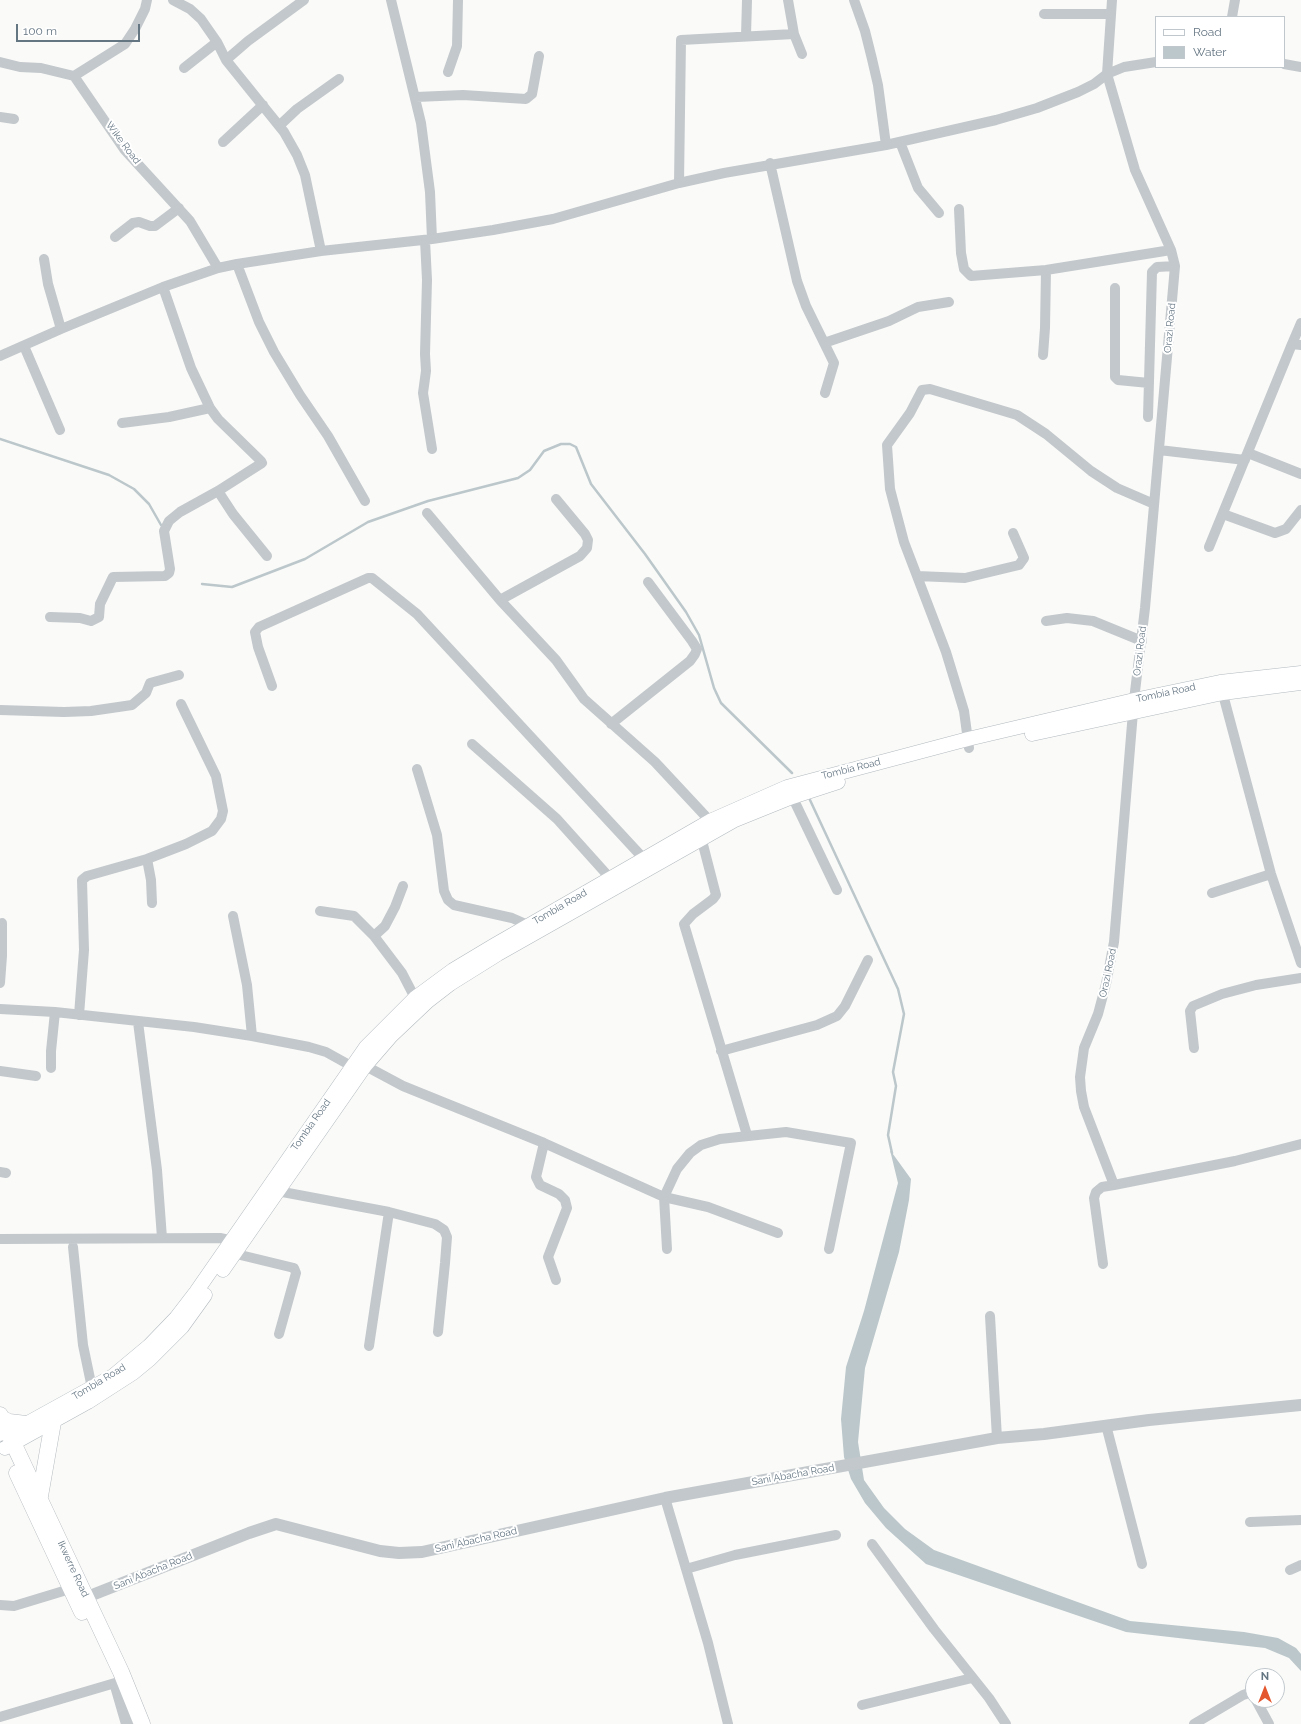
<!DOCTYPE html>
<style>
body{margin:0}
#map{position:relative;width:1301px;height:1724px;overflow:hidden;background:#fafaf8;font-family:Raleway,sans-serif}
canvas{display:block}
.legend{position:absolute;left:1155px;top:16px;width:130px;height:52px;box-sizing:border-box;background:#fff;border:1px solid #c1c8cd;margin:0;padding:5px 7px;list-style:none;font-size:12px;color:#657683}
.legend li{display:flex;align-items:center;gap:8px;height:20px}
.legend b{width:20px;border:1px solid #c1c8cd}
.north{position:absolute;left:1245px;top:1668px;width:40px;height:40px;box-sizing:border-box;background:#fff;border:1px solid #c1c8cd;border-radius:50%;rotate:0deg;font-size:11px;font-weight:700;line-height:16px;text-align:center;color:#657683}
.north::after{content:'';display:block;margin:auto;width:14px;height:18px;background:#e4572e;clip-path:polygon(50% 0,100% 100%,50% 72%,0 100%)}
.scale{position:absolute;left:16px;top:24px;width:124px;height:18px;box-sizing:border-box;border:2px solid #657683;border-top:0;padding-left:5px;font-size:12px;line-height:14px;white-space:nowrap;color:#657683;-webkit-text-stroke:3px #fff;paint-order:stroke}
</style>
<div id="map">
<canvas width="1301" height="1724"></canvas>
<ul class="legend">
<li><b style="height:5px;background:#fff"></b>Road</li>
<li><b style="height:11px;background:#bbc7cb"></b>Water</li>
</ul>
<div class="north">N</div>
<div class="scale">100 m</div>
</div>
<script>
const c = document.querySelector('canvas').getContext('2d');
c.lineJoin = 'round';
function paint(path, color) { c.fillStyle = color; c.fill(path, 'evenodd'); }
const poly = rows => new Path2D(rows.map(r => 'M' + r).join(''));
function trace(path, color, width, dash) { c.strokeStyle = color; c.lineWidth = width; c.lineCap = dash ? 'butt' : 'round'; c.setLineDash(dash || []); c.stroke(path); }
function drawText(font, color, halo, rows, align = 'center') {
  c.font = font + ' Raleway,sans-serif'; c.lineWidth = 4; c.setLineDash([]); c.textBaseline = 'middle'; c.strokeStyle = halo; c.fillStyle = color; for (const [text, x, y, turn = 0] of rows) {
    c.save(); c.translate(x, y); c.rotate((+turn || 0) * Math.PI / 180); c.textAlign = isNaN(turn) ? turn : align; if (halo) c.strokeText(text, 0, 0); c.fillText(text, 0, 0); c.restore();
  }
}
const water = poly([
 [890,1150,911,1179,909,1200,899,1252,865,1368,858,1442,864,1480,884,1508,905,1529,934,1550,1130,1621,1244,1632,1278,1638,1296,1648,1301,1654,1301,1671,1289,1658,1265,1648,1126,1632,926,1564,886,1528,865,1503,851,1479,844,1457,841,1419,846,1367,864,1311,898,1183]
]);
const stream = poly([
 [0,439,109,475,134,489,149,504,161,525],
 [202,584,232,587,305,559,368,522,428,501,518,478,530,470,544,451,561,444,570,444,576,447,591,484,645,554,686,612,699,635,714,688,721,703,792,773],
 [810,800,898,989,904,1014,893,1072,896,1086,888,1135,892,1153]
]);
const minor = poly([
 [173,0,190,9,201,19,217,42,226,60,284,132,297,155,305,175,321,251],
 [391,0,421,123,430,192,432,239],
 [788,0,794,34,802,54],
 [854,0,865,31,872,59,878,85,886,145],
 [1112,0,1107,74,1135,170,1171,250,1175,266,1145,608,1134,700,1114,942,1106,984,1098,1014,1084,1048,1080,1077,1081,1091,1084,1107,1114,1185,1235,1161,1301,1144],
 [1044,14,1110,14],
 [1232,17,1235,0],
 [746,36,747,0],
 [226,60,248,41,304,0],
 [0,62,20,67,41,68,74,76,124,149,190,221,218,268],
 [1284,64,1301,67],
 [184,68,217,42],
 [448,72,457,46,458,0],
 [74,76,125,44,135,29,145,9,147,0],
 [416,97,463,95,526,99,532,94,539,56],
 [0,117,14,119],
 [280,125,297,109,339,79],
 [223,142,263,105],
 [900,142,918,188,939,213],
 [770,163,797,281,806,306,834,363,825,393],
 [679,183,681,40,794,34],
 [959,209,961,253,964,269,971,276,1046,270,1171,250],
 [115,237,133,223,139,222,150,226,155,226,179,208],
 [425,240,427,280,425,354,426,371,423,393,432,449],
 [44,259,48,284,61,329],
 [237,264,259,322,274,352,300,395,328,436,365,501],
 [1115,288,1115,377,1118,380,1149,383],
 [824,343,889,321,918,307,949,302],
 [1292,344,1301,323],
 [24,346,60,430],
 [1043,355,1045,328,1046,270],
 [0,356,61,329,163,287,218,268,237,264,321,251,432,239,493,230,553,219,679,183,724,173,886,145,996,120,1037,108,1078,92,1094,84,1107,74,1124,67,1156,62],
 [1148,417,1152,272,1157,267,1175,266],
 [122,423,169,417,210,408],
 [1159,450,1245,460],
 [1248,453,1301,474],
 [218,491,233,514,267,556],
 [427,513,500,600,556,660,584,699,655,762,710,821],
 [1223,514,1275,533,1286,529,1301,510],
 [1209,547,1292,344,1301,345],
 [917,576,965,578,1019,565,1024,558,1013,533],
 [500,600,580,556,587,548,588,540,585,534,556,499],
 [50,617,80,618,91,621,99,617,100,604,113,577,165,576,169,573,170,569,164,531,169,521,180,512,218,491,262,463,261,461,218,419,210,408,191,368,163,287],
 [1046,621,1067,618,1093,621,1142,641],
 [272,686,258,647,255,632,259,627,368,578,372,578,417,614,644,859],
 [1221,687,1271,874,1301,963],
 [0,710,64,712,91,711,132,705,146,693,150,683,179,675],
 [611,724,690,661,695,654,697,649,692,641,648,582],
 [472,744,557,819,610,878],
 [969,748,964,711,946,652,904,542,890,489,887,445,910,413,922,390,930,389,1017,415,1046,434,1091,471,1117,488,1154,504],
 [417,769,437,835,444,891,448,900,454,905,512,918,528,925],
 [790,792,837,890],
 [700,833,716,895,713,899,693,914,684,924,747,1135],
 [147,859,151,880,152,903],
 [1212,893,1271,874],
 [320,911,354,916,374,936,402,973,415,998],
 [233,916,247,985,252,1036],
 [374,936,385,926,395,907,403,886],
 [0,983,2,956,2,923],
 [0,1009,55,1012,194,1027,252,1036,309,1047,326,1052,353,1067],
 [79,1015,84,950,82,880,87,876,147,859,186,844,212,831,221,819,223,811,216,776,181,704],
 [138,1022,157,1170,162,1238],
 [1194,1048,1190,1011,1193,1006,1222,994,1256,985,1301,978],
 [721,1051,817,1025,837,1016,845,1006,868,960],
 [360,1063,403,1086,544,1143,664,1197,708,1207,778,1233],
 [51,1068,51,1051,55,1012],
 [0,1071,36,1076],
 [544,1143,536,1177,540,1185,559,1194,565,1200,567,1208,548,1257,556,1280],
 [0,1172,6,1173],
 [272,1190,389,1212,435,1224,444,1230,447,1237,445,1263,438,1332],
 [0,1239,220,1238,238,1242],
 [73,1247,83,1345,92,1388],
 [667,1249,664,1197,677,1169,690,1153,701,1145,720,1139,786,1132,851,1143,829,1249],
 [228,1252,294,1268,296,1273,279,1334],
 [1103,1264,1094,1198,1096,1192,1102,1187,1114,1185],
 [990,1316,997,1438],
 [369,1346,389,1212],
 [1106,1425,1142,1564],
 [665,1498,708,1643,728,1724],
 [1250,1522,1301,1520],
 [872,1544,934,1629,989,1698,1006,1724],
 [686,1569,735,1555,836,1535],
 [1290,1570,1301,1565],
 [0,1605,14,1606,70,1589],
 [1256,1700,1269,1724],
 [862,1705,972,1678],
 [0,1717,115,1683],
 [1194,1724,1243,1695,1249,1693,1253,1695]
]);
const tertiary = poly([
 [87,1597,249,1533,276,1524,380,1551,399,1553,422,1552,665,1498,997,1438,1044,1434,1149,1420,1301,1405],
 [116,1686,127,1724]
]);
const secondary = poly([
 [1032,734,1223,693,1301,683],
 [223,1270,365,1066,391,1036,428,1001,450,984,498,954,735,820,792,797,838,782],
 [0,1434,26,1424,113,1376,149,1346,176,1318,196,1292,366,1047,415,998,453,970,493,946,710,821,787,787,968,739,1134,700,1220,682,1301,673],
 [5,1448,88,1402,133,1373,150,1359,182,1327,205,1295]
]);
const primary = poly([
 [0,1415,121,1672,142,1724],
 [1,1418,9,1422,26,1424],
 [17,1473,82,1612],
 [40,1496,53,1422]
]);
const streetNames = [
 ["Wike Road",123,143,53],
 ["Orazi Road",1170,328,-85],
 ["Orazi Road",1140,651,-83],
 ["Tombia Road",1166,693,-12],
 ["Tombia Road",851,769,-14],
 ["Tombia Road",560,907,-30],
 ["Orazi Road",1108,973,-78],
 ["Tombia Road",311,1125,-55],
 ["Tombia Road",99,1382,-31],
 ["Sani Abacha Road",793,1475,-10],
 ["Sani Abacha Road",476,1540,-13],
 ["Ikwerre Road",73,1569,65],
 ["Sani Abacha Road",153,1571,-22]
];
paint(water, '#bbc7cb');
trace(stream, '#bbc7cb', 2.5);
trace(secondary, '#b3babf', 15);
trace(primary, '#b5babe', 17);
trace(minor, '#c3c8cc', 10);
trace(tertiary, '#c3c8cc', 12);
trace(secondary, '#fff', 14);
trace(primary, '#fff', 16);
drawText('10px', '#657683', '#fff', streetNames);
</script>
